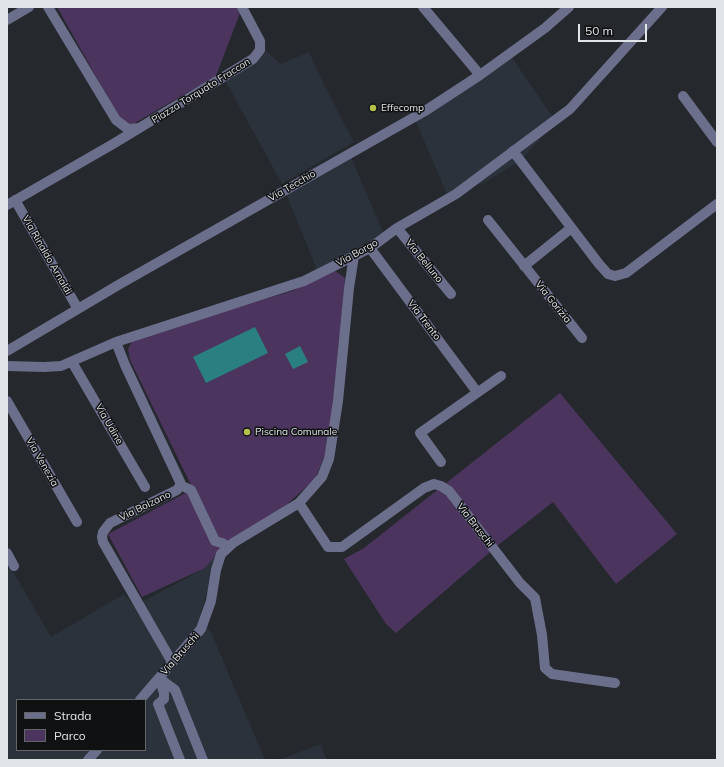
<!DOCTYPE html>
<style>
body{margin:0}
#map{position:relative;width:724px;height:767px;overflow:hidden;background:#25282c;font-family:Mulish,sans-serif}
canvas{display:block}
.frame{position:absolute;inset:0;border:8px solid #e2e5e7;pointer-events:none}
.legend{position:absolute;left:16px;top:699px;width:130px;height:52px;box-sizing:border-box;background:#0f1113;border:1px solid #636668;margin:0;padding:5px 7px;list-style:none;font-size:12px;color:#e2e5e7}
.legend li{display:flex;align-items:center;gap:8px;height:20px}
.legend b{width:20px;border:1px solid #636668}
.scale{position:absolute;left:578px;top:24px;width:69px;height:18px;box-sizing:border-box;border:2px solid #e2e5e7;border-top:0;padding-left:5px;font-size:12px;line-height:14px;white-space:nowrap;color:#e2e5e7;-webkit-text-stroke:3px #0f1113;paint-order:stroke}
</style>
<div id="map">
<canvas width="724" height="767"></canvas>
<div class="frame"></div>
<ul class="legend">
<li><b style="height:5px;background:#6c6f8b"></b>Strada</li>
<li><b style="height:11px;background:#4b355e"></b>Parco</li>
</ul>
<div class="scale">50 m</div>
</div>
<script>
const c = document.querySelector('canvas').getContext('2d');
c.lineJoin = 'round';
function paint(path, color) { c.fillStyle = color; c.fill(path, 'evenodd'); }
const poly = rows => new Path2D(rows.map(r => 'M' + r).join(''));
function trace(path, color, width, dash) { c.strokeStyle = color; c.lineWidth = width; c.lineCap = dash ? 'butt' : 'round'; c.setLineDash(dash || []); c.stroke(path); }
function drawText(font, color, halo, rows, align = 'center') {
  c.font = font + ' Mulish,sans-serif'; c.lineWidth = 3; c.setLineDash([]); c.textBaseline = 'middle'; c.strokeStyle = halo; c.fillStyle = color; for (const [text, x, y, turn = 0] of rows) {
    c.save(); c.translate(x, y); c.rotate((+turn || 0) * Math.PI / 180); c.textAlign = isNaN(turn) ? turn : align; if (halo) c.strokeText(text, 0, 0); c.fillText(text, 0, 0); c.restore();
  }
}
const built = poly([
 [256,42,281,64,309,52,324,85,354,142,282,184,221,73,254,51],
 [511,56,556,122,521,160,486,182,447,194,415,120],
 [350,155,384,234,317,270,285,191],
 [219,552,200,616,211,632,265,760,7,760,7,570,11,568,51,637,124,594,134,606,205,568],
 [17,700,145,700,145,750,17,750],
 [320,744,327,760,279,760]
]);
const green = poly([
 [57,7,237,7,240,13,216,76,133,124,121,121],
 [335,271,345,278,333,405,324,458,315,479,283,508,219,552,205,568,142,597,108,534,193,489,130,360,128,349,133,339,292,291],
 [560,393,677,534,616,584,553,502,497,546,396,633,386,624,344,559,364,548]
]);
const water = poly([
 [255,327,268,353,206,383,193,357],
 [300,346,308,362,293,369,285,354]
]);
const minor = poly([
 [48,7,116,120,128,129,139,128],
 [423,7,480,75],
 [7,20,29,7],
 [683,96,717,142],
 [513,151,599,264,608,274,615,276,626,273,717,204],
 [15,200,78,309],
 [7,205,113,144,253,59,260,50,260,41,242,7],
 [488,220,582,338],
 [397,228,451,294],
 [370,248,477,392],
 [524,266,570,229],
 [116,342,125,365,181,484,177,490,110,523,103,532,102,537,103,542,172,662],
 [7,351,120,284,425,111,480,75,545,28,569,7],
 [72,362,145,487],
 [7,366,44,367,61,366,116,342,304,281,370,248,397,228,456,194,570,109,662,7],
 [7,401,77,522],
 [441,462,420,433,501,376],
 [180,485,191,490,215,541,222,543,228,547],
 [299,503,328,547,342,547,424,488,434,484,441,486,449,491,520,583,535,598,542,635,545,668,552,674,615,683],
 [7,553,14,566],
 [140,700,201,629,211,601,216,570,221,554,233,543,299,503,322,477,329,459,338,401,349,288,354,256],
 [88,760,97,750],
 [180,760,158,704,164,699,164,693,159,678,175,690,203,760]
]);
const markers = [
 [373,108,4,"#b4c24a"],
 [247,432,4,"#b4c24a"]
];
const streetNames = [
 ["Piazza Torquato Fraccon",201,91,-32],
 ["Via Tecchio",292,186,-30],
 ["Via Borgo",357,253,-29],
 ["Via Rinaldo Arnaldi",47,255,60],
 ["Via Belluno",424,261,51],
 ["Via Gorizia",553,302,51],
 ["Via Trento",424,320,53],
 ["Via Udine",109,424,60],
 ["Via Venezia",42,462,60],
 ["Via Bolzano",145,506,-26],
 ["Via Bruschi",475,525,52],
 ["Via Bruschi",180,654,-49]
];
const poiNames = [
 ["Effecomp",381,108],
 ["Piscina Comunale",255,432]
];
paint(built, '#2b323b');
paint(green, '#4b355e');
paint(water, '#2a7f81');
trace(minor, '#6c6f8b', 10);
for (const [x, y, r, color] of markers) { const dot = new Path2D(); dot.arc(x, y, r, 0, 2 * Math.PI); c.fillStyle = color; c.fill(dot); trace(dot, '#0f1113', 1.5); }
drawText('10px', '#e2e5e7', '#0f1113', streetNames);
drawText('10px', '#e2e5e7', '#0f1113', poiNames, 'left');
</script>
